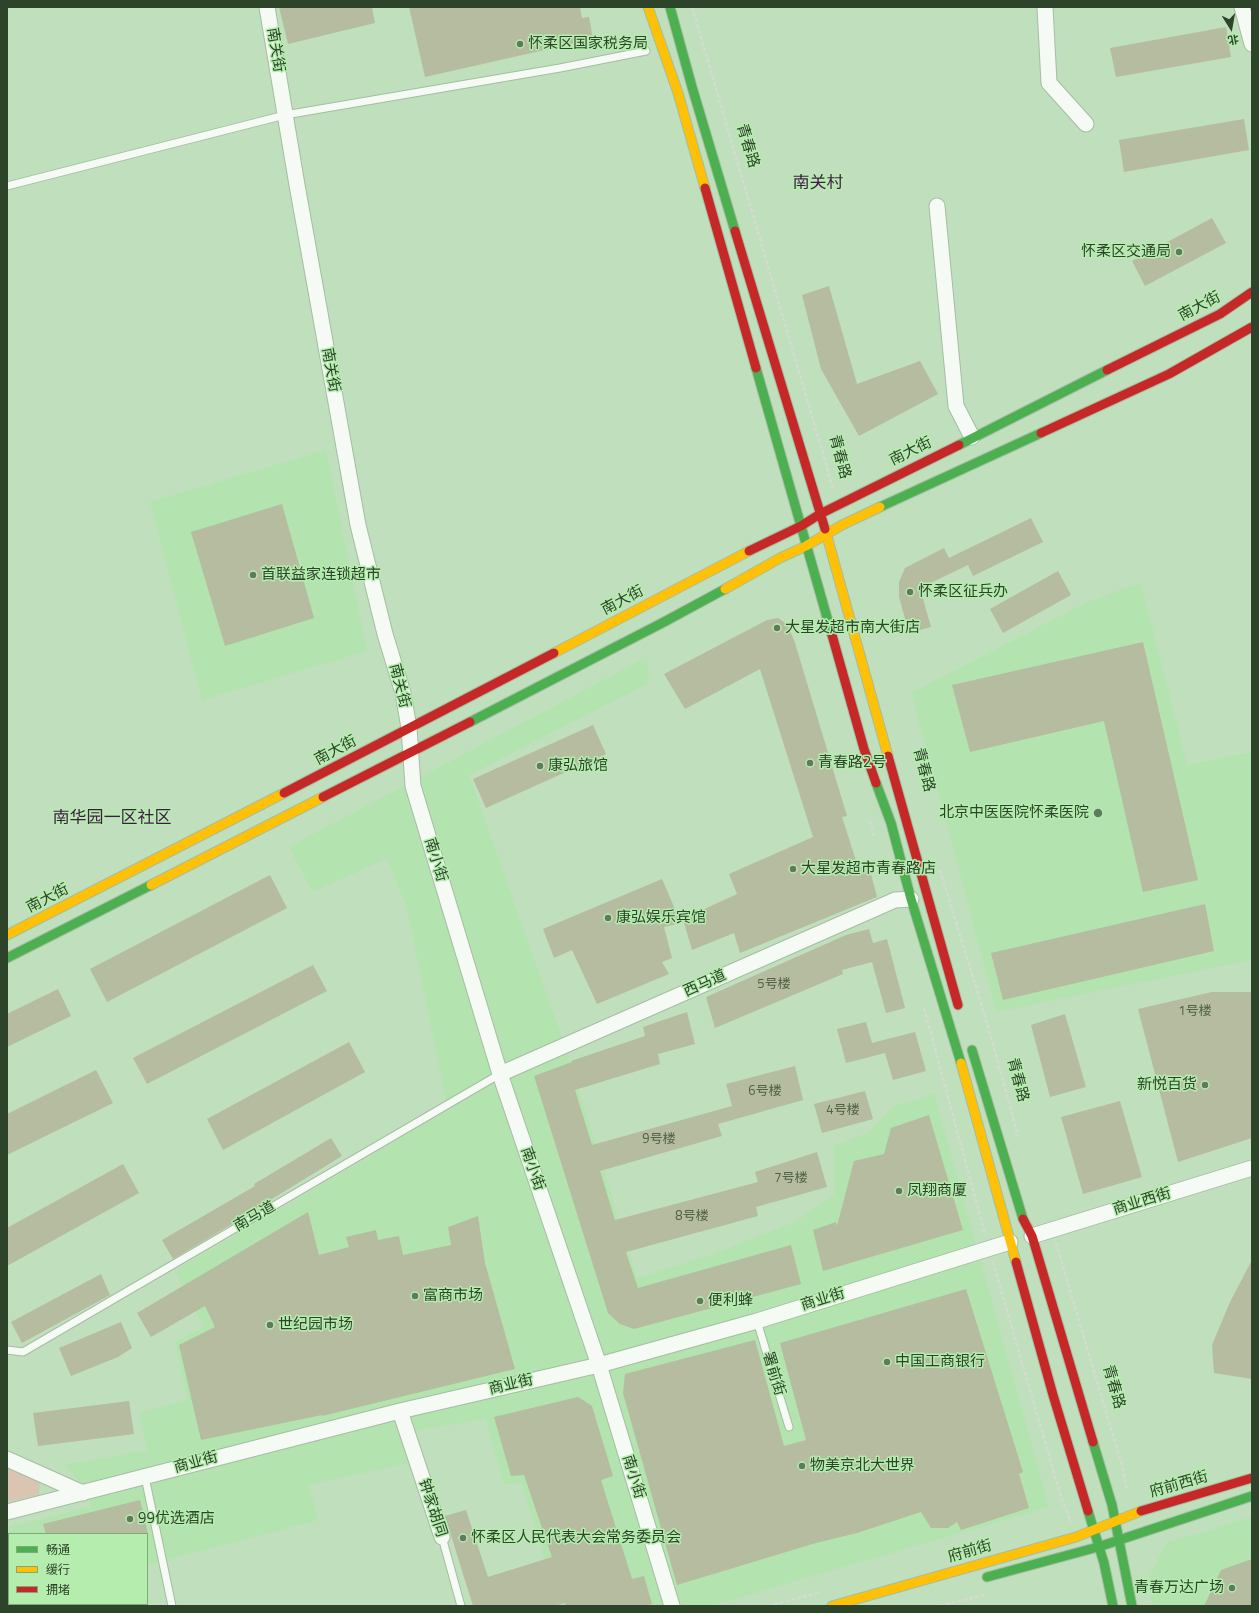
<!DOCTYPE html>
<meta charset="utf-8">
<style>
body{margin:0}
#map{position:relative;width:1259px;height:1613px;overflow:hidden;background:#c0dfbc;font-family:"Titillium Web","Noto Sans SC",sans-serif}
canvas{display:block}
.frame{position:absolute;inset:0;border:8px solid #2d432a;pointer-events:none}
.legend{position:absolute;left:8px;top:1533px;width:140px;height:72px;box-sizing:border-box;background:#b5edae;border:1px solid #7fa979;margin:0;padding:5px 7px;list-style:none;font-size:12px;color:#2d432a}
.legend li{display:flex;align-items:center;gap:8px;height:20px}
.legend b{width:20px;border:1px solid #7fa979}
.north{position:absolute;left:1211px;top:8px;width:40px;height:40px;-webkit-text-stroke:3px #b5edae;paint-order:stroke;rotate:169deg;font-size:11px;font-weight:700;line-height:16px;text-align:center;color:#2d432a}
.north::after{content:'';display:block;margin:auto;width:14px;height:18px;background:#2d432a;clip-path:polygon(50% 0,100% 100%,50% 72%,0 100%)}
</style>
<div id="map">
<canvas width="1259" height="1613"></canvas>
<div class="frame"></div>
<ul class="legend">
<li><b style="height:5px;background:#4caf50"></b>畅通</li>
<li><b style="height:5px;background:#ffc107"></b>缓行</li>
<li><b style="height:5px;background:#c62828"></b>拥堵</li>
</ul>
<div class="north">北</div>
</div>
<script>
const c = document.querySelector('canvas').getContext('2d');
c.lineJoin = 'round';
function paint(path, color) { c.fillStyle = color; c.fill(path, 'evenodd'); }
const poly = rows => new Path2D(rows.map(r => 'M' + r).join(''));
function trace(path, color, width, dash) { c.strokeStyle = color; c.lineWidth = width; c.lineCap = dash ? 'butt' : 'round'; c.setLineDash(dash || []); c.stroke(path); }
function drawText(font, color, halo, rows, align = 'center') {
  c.font = font + ' "Titillium Web","Noto Sans SC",sans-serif'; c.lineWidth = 3; c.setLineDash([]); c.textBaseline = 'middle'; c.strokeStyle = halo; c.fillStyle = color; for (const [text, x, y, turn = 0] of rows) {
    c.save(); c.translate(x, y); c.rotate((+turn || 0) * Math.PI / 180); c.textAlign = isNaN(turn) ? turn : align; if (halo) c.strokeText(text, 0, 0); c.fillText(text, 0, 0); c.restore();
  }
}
const built = poly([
 [326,450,367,651,202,700,150,502],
 [1141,583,1187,765,1252,752,1252,960,996,1012,957,861,911,693,1090,601],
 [647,657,649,683,469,775,567,1052,637,1278,711,1255,797,1221,834,1195,834,1146,867,1133,895,1106,934,1094,1049,1507,710,1606,559,1606,522,1483,504,1484,486,1419,413,1431,422,1460,309,1485,318,1520,155,1563,147,1565,147,1534,9,1534,9,1598,7,1598,7,1527,92,1507,83,1485,64,1465,148,1450,139,1413,188,1400,175,1342,204,1327,175,1271,448,1110,407,908,387,858,313,892,289,847],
 [1252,1517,1252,1606,1153,1606,1148,1580,1166,1543]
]);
const green = poly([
 [7,1467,40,1482,39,1495,7,1502]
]);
const building = poly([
 [279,7,372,7,375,23,288,44],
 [409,7,580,7,582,18,589,17,593,39,425,77],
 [1226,27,1231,57,1116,77,1110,48],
 [1244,119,1249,150,1124,172,1119,140],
 [1212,218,1226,243,1145,286,1132,261],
 [829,286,857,384,920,361,938,394,859,436,821,369,802,295],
 [282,504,314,618,225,646,191,532],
 [1031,518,1043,542,973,576,968,565,920,588,931,627,909,633,899,597,899,582,905,568,944,548,949,558],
 [1058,571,1071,595,1003,633,990,609],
 [778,618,788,625,795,643,847,816,842,817,858,867,868,863,877,897,740,953,734,933,692,950,683,919,737,894,729,874,813,837,760,669,685,709,664,674,767,620],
 [1143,642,1198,880,1143,892,1104,721,970,752,952,685],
 [593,725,606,754,486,808,473,779],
 [270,875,287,908,107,1002,90,969],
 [662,879,681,923,664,927,672,958,662,962,669,974,597,1004,572,950,554,958,543,929],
 [1205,904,1214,951,1003,1000,991,953],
 [869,929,873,943,887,939,905,1008,886,1013,872,962,842,970,843,974,715,1028,706,997,846,935],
 [313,965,327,991,147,1084,133,1058],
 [58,989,71,1016,7,1047,7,1014],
 [1212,992,1252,992,1252,1138,1178,1162,1138,1009],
 [687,1012,695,1044,658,1054,660,1064,575,1090,592,1145,732,1106,726,1084,795,1066,803,1100,718,1124,722,1136,600,1171,615,1220,758,1182,755,1172,817,1152,827,1187,756,1207,758,1216,626,1252,638,1288,791,1245,801,1284,634,1329,620,1324,608,1313,534,1076,572,1062,571,1061,645,1036,643,1027],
 [1065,1014,1086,1087,1050,1097,1031,1025],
 [866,1022,872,1043,915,1032,926,1071,893,1080,885,1053,846,1063,837,1029],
 [349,1042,365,1072,223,1150,207,1119],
 [96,1070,113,1103,7,1155,7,1114],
 [865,1091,873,1119,822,1133,814,1104],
 [1120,1101,1142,1177,1083,1194,1061,1117],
 [929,1115,963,1230,823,1271,813,1230,836,1222,837,1226,854,1161,884,1154,891,1128],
 [331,1138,342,1156,254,1210,254,1211,173,1259,162,1240,255,1186,254,1184],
 [123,1164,139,1193,7,1266,7,1228],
 [308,1212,319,1255,349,1247,346,1237,376,1230,378,1240,399,1236,403,1255,451,1245,448,1227,478,1216,485,1263,515,1369,322,1416,322,1415,201,1440,179,1345,215,1327,205,1306,151,1337,137,1313],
 [1252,1260,1252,1379,1214,1373,1212,1345,1230,1302],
 [101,1274,110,1295,22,1343,11,1322],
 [966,1289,1023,1472,1019,1474,1029,1508,961,1530,957,1522,948,1528,931,1528,921,1512,857,1533,816,1543,677,1585,623,1393,625,1374,755,1340,784,1446,806,1440,780,1343],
 [121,1322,132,1348,118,1357,71,1376,59,1348],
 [578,1397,592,1406,613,1476,601,1480,632,1579,644,1576,652,1604,644,1606,566,1606,565,1603,554,1606,473,1606,445,1516,466,1510,488,1577,552,1557,524,1475,511,1476,494,1417],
 [129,1401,134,1434,38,1446,33,1413],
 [140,1500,148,1534,46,1534,43,1524],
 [1252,1559,1252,1606,1204,1606,1221,1570]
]);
const path = poly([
 [692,7,833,488],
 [870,821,874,836],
 [940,870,989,1030,1018,1136],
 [924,1008,985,1234],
 [1056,1243,1123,1469,1127,1490],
 [993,1262,1061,1497,1071,1522],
 [768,1606,821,1592],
 [940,1606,984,1595]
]);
const lane = poly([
 [7,186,285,115,560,68,646,51],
 [757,1321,789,1427],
 [7,1350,23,1352,500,1074],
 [145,1477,172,1606],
 [442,1537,461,1606]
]);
const street = poly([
 [267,7,297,185,358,525,385,634,403,693,409,728,413,786,500,1074,599,1365,672,1606],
 [1045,7,1049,83,1086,124],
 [1242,7,1252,44],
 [937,206,956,406,972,437],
 [500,1074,895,900,911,899],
 [1032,1236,1252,1168],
 [400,1411,442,1537],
 [7,1459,83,1493],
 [7,1512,400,1411,599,1365,757,1321,1010,1242]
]);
const fast = poly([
 [670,7,692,87,735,231],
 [756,368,832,635],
 [959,445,1107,370],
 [880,507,1041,433],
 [470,722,664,622,725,589],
 [876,783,891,823,911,899,961,1063],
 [7,958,151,885],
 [972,1050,1023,1219],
 [1093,1442,1112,1505,1132,1606],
 [1088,1511,1104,1563,1113,1606],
 [987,1577,1098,1547,1252,1496]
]);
const slow = poly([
 [648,7,678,93,705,188],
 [825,529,888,756],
 [725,589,780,558,806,546,842,525,880,507],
 [554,653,749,551],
 [151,885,323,797],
 [7,935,284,793],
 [961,1063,1016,1262],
 [832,1606,1076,1537,1141,1511]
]);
const jam = poly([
 [705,188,756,368],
 [735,231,825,529],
 [1107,370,1220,314,1252,292],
 [1041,433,1169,374,1252,327],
 [749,551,801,526,820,514,959,445],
 [832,635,864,749,876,783],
 [888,756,958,1005],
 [284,793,554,653],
 [323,797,470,722],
 [1023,1219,1032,1236,1093,1442],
 [1016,1262,1053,1395,1088,1511],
 [1141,1511,1252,1478]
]);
const markers = [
 [520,44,4,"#607a5d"],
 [1179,252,4,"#607a5d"],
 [253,575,4,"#607a5d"],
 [910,592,4,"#607a5d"],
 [777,628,4,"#607a5d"],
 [810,763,4,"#607a5d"],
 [540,766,4,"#607a5d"],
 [1098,813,5,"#607a5d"],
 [793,869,4,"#607a5d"],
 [608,918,4,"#607a5d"],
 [1205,1085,4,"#607a5d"],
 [899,1191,4,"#607a5d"],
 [415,1296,4,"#607a5d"],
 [700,1301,4,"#607a5d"],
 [270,1325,4,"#607a5d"],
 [887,1362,4,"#607a5d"],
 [802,1466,4,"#607a5d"],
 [130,1519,4,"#607a5d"],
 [463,1538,4,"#607a5d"],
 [1232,1588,4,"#607a5d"]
];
const numberNames = [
 ["5号楼",774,985],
 ["1号楼",1195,1012],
 ["6号楼",765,1092],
 ["4号楼",843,1111],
 ["9号楼",659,1140],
 ["7号楼",791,1179],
 ["8号楼",692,1217]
];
const poiNames = [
 ["怀柔区国家税务局",528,44],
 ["怀柔区交通局",1171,252,"right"],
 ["首联益家连锁超市",261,575],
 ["怀柔区征兵办",918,592],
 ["大星发超市南大街店",785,628],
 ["青春路2号",818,763],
 ["康弘旅馆",548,766],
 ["北京中医医院怀柔医院",1089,813,"right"],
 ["大星发超市青春路店",801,869],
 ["康弘娱乐宾馆",616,918],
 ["新悦百货",1197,1085,"right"],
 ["凤翔商厦",907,1191],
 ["富商市场",423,1296],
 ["便利蜂",708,1301],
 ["世纪园市场",278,1325],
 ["中国工商银行",895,1362],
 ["物美京北大世界",810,1466],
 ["99优选酒店",138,1519],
 ["怀柔区人民代表大会常务委员会",471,1538],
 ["青春万达广场",1224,1588,"right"]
];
const streetNames = [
 ["南关街",275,50,81],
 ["青春路",747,146,73],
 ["南大街",1200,307,-28],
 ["南关街",330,370,80],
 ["南大街",911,452,-26],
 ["青春路",839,457,75],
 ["南大街",623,601,-28],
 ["南关街",399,686,76],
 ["南大街",336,751,-28],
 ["青春路",923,770,75],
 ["南小街",435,860,73],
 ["南大街",48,899,-27],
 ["西马道",705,984,-24],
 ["青春路",1017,1080,75],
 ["南小街",532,1169,71],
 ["商业西街",1142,1202,-17],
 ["南马道",255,1217,-30],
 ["商业街",823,1300,-17],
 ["署前街",773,1374,73],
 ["商业街",511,1385,-13],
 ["青春路",1113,1387,74],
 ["商业街",196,1463,-15],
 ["南小街",633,1477,73],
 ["府前西街",1179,1485,-16],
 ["钟家胡同",432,1508,72],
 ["府前街",970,1552,-16]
];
const quarterNames = [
 ["南关村",818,184],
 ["南华园一区社区",112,819]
];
paint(built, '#b3e3ae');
paint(green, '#dac4b2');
paint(building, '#b6bc9f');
trace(lane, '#a5bda2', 9);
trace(street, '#a5bda2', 17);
trace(fast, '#a5bda2', 11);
trace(slow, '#a5bda2', 11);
trace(jam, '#a5bda2', 11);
trace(path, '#d3dcd1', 2.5, [4, 2]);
trace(lane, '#f6faf5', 7);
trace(street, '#f6faf5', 15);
trace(fast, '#4caf50', 9);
trace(slow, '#ffc107', 9);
trace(jam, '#c62828', 9);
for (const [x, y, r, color] of markers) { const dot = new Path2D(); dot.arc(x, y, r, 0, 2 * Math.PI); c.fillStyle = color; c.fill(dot); trace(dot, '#b5edae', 1.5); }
drawText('13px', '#4f6147', null, numberNames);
drawText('15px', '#2d432a', '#b5edae', poiNames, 'left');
drawText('15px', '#2d432a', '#b5edae', streetNames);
drawText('17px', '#43174a', '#b5edae', quarterNames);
</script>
